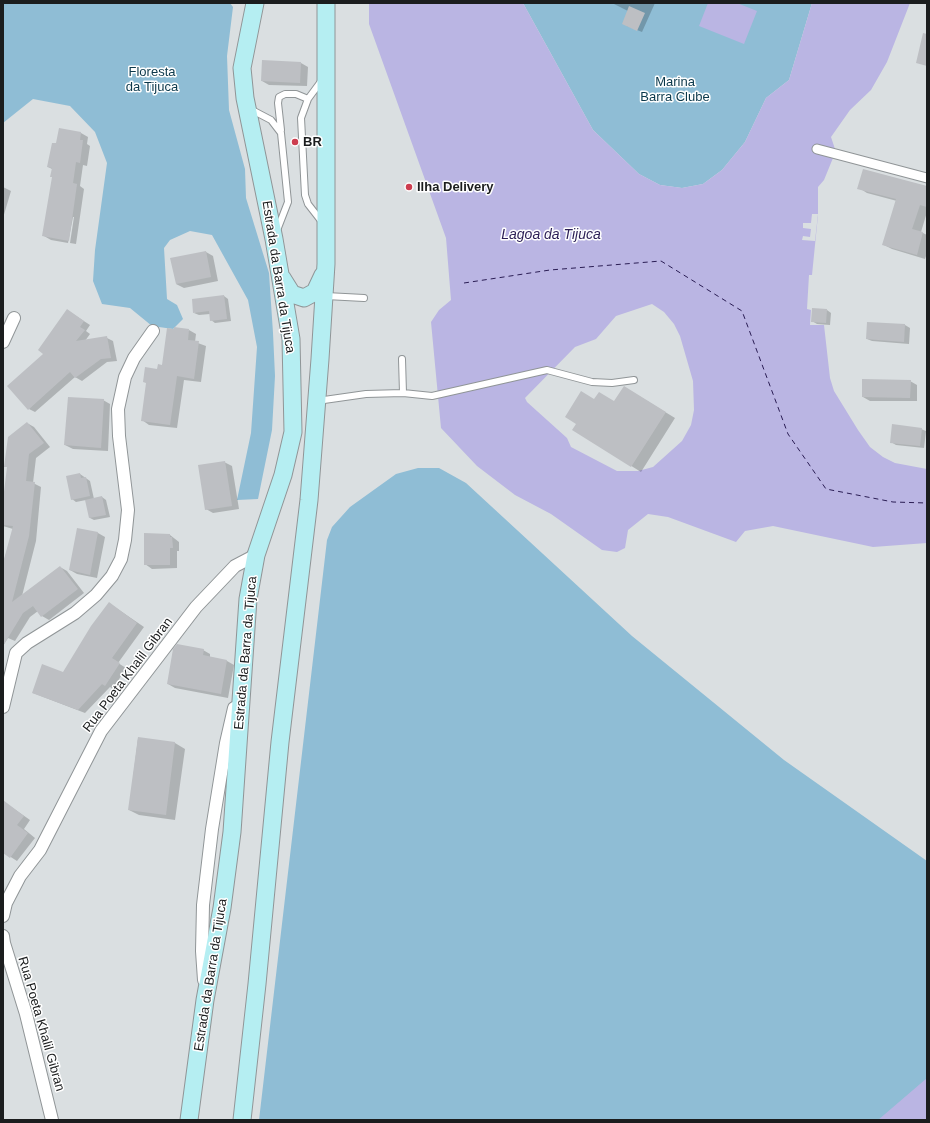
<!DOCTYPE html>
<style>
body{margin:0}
#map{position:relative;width:930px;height:1123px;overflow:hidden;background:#dadfe1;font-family:Arial,sans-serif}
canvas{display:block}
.frame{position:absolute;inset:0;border:4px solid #1b1d1e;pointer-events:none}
</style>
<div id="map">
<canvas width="930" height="1123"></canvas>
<div class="frame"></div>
</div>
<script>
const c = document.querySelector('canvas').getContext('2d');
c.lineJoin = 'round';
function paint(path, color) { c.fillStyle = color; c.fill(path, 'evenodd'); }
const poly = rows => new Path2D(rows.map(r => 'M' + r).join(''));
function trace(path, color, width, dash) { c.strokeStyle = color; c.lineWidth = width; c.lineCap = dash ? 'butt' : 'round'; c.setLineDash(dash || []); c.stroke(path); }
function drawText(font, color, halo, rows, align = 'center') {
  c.font = font + ' Arial,sans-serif'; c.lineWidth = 3; c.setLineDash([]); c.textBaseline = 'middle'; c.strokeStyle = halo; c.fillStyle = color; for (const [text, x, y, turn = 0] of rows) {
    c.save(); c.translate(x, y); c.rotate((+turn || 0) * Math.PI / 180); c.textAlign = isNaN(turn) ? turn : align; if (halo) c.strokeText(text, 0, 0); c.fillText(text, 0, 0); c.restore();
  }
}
const green = poly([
 [3,3,230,3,233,7,227,56,229,110,245,169,246,198,269,273,273,333,275,376,272,430,258,499,237,500,251,433,257,347,248,300,212,235,190,231,170,240,164,248,167,299,177,305,183,319,173,329,152,326,130,308,102,304,93,281,95,250,107,163,95,132,70,106,33,99,3,123],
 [523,3,812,3,789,80,766,98,745,142,722,170,703,184,682,188,660,185,639,174,593,130],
 [418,468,439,468,466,483,632,636,784,760,927,861,927,1120,259,1120,327,540,332,527,350,507,396,474]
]);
const water = poly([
 [369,3,523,3,593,130,639,174,660,185,682,188,703,184,722,170,745,142,766,98,789,80,812,3,910,3,887,62,871,90,850,110,831,137,835,149,833,158,824,180,818,187,818,215,812,275,809,275,807,309,811,310,810,325,824,325,830,378,834,391,858,430,870,447,883,457,895,463,927,469,927,543,873,547,773,526,745,531,736,542,668,517,648,514,628,530,625,548,617,552,602,550,551,514,515,495,477,466,441,428,431,322,439,310,451,300,446,238,369,24],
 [652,304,664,312,674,324,680,336,693,381,694,410,691,425,682,441,653,467,638,471,617,471,571,447,567,438,527,402,525,398,575,347,596,339,616,316],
 [708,3,737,3,757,11,744,44,699,26],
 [927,1078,927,1120,878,1120]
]);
const pier = poly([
 [812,214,818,214,815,241,802,240,803,236,810,237,811,229,803,228,803,223,811,223]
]);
const shadow = poly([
 [612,3,639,4,655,3,642,32,627,26,628,11],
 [301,63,308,67,307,86,269,85,262,81],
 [60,129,81,133,88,137,87,144,90,146,87,166,83,165,80,186,84,189,76,244,70,243,74,217,73,217,68,243,51,240,44,236,53,177,52,169,48,167,57,145],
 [3,187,11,191,3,218],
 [927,187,927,212,921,232,927,235,927,253,925,259,892,249,884,245,897,201,867,193,859,188],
 [206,252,213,256,218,281,184,288,176,284],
 [224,296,228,299,231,321,215,323,211,320,210,314,199,315,194,313],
 [827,310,831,313,830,325,817,324,812,321],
 [73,314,90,325,86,331,90,334,85,341,107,338,113,341,117,361,107,362,82,381,75,377,35,412,29,409,44,354],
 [868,323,905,325,910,328,909,344,872,341,867,339],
 [189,330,196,334,195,342,206,346,201,382,184,380,177,428,149,425,142,420,158,370],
 [910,381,917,385,917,401,870,401,863,397],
 [634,393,675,418,641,472,574,430,594,400,615,402],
 [103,400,110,404,108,451,73,449,65,445],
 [27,423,34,427,50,447,36,458,33,483,41,487,36,541,22,596,60,567,67,571,84,593,49,620,42,616,38,611,30,617,15,641,8,638,3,646,3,564,13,529,3,526,3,510],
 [921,429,926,431,924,448,896,445,891,442],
 [224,462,232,466,239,509,213,513,206,509],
 [80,474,90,481,94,499,102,497,106,500,110,517,94,520,90,518,86,500,76,502,72,499],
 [78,529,98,533,105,537,97,578,77,574,70,570],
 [170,535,179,542,179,551,177,551,177,568,152,569,145,564],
 [109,603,144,627,118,663,126,668,113,689,110,687,85,713,33,693,64,673],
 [203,650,210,654,210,657,227,661,234,665,228,698,175,688,168,684],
 [138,738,175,743,185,749,175,820,139,815,129,810],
 [3,801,30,820,24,829,35,838,17,861,3,852]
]);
const ferry = poly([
 [464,283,550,270,661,261,742,311,788,434,826,489,893,502,927,503]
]);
const building = poly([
 [629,6,645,13,637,31,622,24],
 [923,33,927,34,927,66,916,63],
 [262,60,301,62,300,83,261,81],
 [59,128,81,132,80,140,83,140,80,163,76,162,73,183,77,184,69,241,42,236,52,177,50,177,52,168,47,167,52,143,56,143],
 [863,169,927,186,927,207,920,205,912,229,923,232,917,255,882,245,896,199,857,189],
 [206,251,211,277,176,284,170,258],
 [224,295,227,319,210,321,209,311,193,313,192,299],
 [812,308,827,309,826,323,811,322],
 [67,309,84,321,80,327,85,330,76,341,107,336,111,358,101,359,75,378,70,372,28,410,7,386,43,354,38,350],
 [867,322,905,324,904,342,866,339],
 [174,327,189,329,188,340,199,341,194,379,177,376,170,425,141,421,146,383,143,382,145,367,157,369,158,364,162,365,167,328,174,329],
 [862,379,911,380,910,398,862,397],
 [624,386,666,412,631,467,572,430,576,424,565,417,581,391,594,399,599,392,614,401],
 [68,397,104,399,101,448,64,445],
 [27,422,44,443,29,454,26,481,35,482,29,536,12,602,60,566,78,589,41,617,33,606,23,613,3,646,3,563,13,526,3,525,3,500,7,467,4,467,8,437],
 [892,424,922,428,920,446,890,443],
 [225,461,232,506,205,510,198,465],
 [80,473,81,478,86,477,90,496,71,500,66,476],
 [102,496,106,515,89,518,85,500],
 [77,528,98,532,90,575,69,570],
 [144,533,170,534,170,537,172,537,173,548,170,548,170,565,144,565],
 [109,602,137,623,112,658,120,663,105,686,102,684,78,710,32,693,42,664,63,672,91,626],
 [177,644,204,649,203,655,227,660,221,694,167,684,173,649],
 [138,737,175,742,166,815,128,810],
 [3,800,24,816,17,825,28,833,10,858,3,853]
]);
const service = poly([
 [322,80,308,99,301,118,305,195,308,204,322,222],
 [250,109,271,120,281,133,288,202,276,233],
 [281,130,278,103,279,97,285,94,296,94,308,99],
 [326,296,364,298],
 [402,359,403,393],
 [317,401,366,394,403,393,432,396,547,370,592,382,612,383,634,380]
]);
const pedestrian = poly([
 [817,149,927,178]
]);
const minor = poly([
 [3,342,14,318],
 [3,707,16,653,27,643,75,613,96,595,112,576,121,559,125,540,128,510,119,436,118,409,125,377,134,358,153,331],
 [3,916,6,903,20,876,40,850,101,731,196,607,235,566,256,555],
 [3,936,4,943,26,1014,52,1120],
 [204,980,202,951,203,905,212,829,226,743,234,708]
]);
const secondary = poly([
 [282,278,292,294,304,298,315,292,323,275],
 [189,1120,205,1000,222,908,232,832,248,599,256,555,283,475,293,432,291,339,274,239,245,98,242,68,255,3],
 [242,1120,257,984,280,742,309,500,320,359,326,264,326,3]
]);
const markers = [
 [295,142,4,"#cd3d4f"],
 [409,187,4,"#cd3d4f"]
];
const parkNames = [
 ["Floresta",152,72],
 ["da Tijuca",152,87],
 ["Marina",675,82],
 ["Barra Clube",675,97]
];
const poiNames = [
 ["BR",303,142],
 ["Ilha Delivery",417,187]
];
const streetNames = [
 ["Estrada da Barra da Tijuca",278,277,81],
 ["Estrada da Barra da Tijuca",246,653,-85],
 ["Rua Poeta Khalil Gibran",128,675,-53],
 ["Estrada da Barra da Tijuca",211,975,-81],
 ["Rua Poeta Khalil Gibran",41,1024,74]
];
const waterNames = [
 ["Lagoa da Tijuca",551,235]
];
paint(green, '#8fbdd5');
paint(water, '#bab5e3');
paint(pier, '#dadfe1');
paint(shadow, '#0003');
trace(ferry, '#2a1d54', 1, [5, 4]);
paint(building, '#bdbfc3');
trace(service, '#909597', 8);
trace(pedestrian, '#909597', 11);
trace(minor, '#909597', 14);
trace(secondary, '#909597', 19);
trace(service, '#fff', 6);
trace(pedestrian, '#fff', 9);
trace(minor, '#fff', 12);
trace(secondary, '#b5eef2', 17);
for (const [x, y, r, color] of markers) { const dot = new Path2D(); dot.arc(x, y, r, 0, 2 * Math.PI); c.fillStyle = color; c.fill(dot); trace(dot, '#fff', 1.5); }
drawText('13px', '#0b384b', '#fff', parkNames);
drawText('bold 13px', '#1b1d1e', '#fff', poiNames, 'left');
drawText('13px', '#1b1d1e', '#fff', streetNames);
drawText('italic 14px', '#2a1d54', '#fff', waterNames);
</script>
